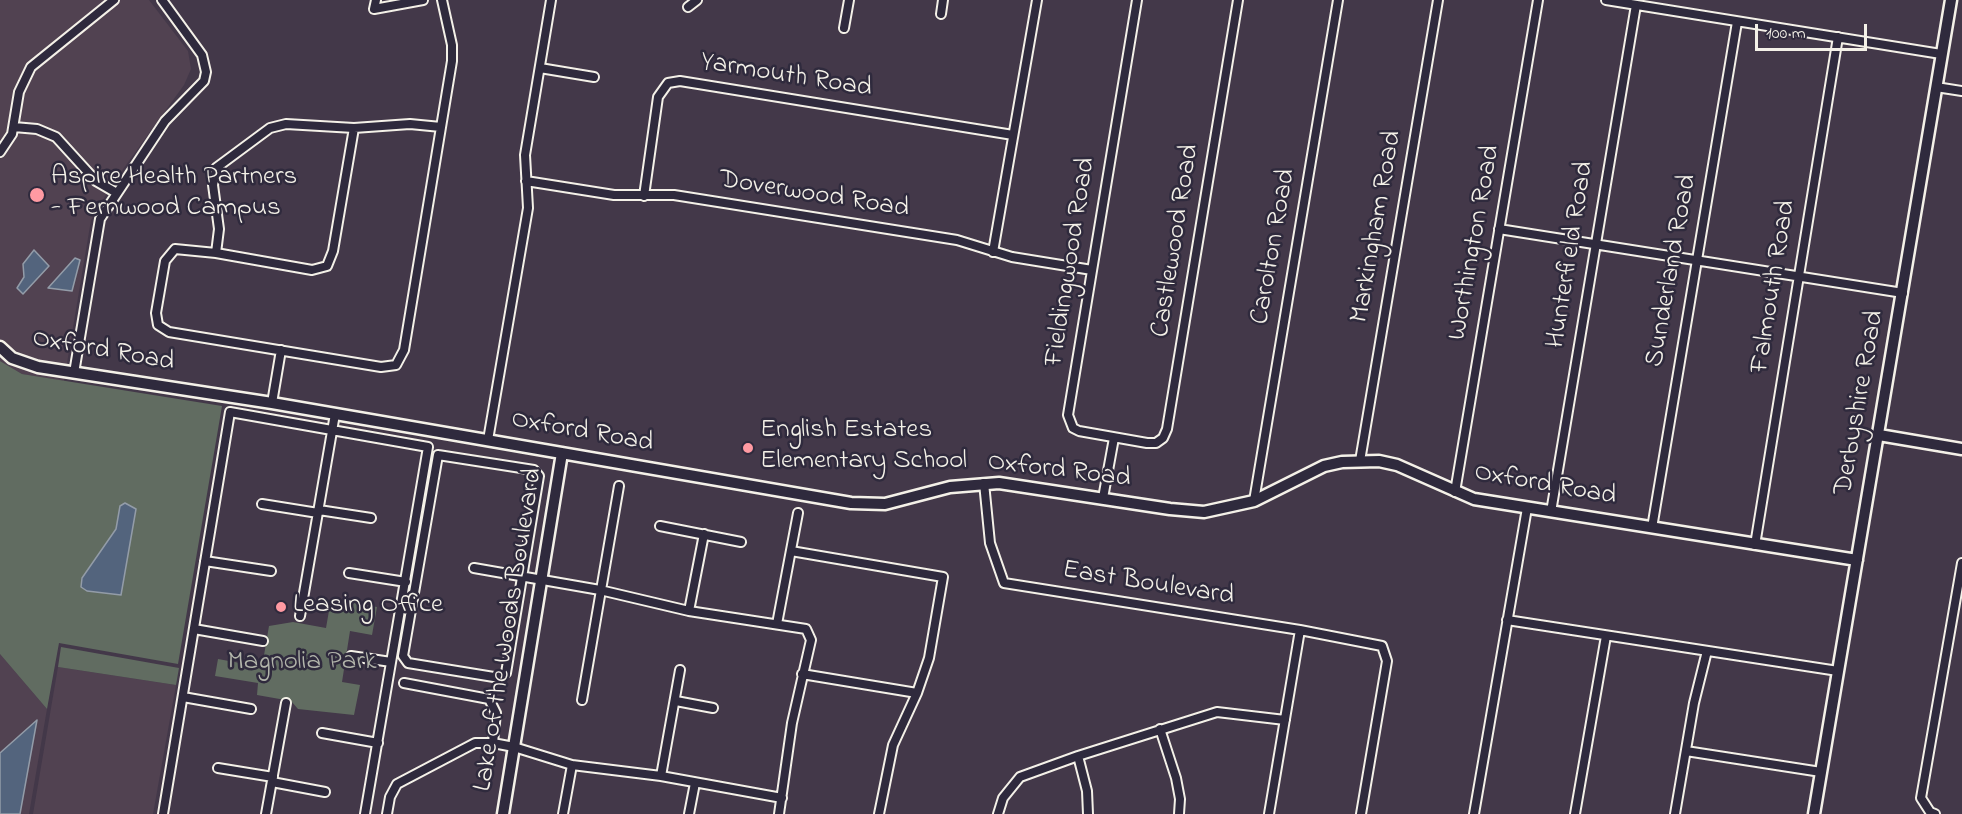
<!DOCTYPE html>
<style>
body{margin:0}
#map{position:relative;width:1962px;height:814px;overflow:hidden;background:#433849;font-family:"Indie Flower",sans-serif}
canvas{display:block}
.scale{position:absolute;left:1755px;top:24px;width:112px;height:27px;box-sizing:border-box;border:3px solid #f4f1e8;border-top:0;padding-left:8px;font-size:18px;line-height:21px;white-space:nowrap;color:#f4f1e8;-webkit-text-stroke:4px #2f2a3d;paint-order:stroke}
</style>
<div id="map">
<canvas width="1962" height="814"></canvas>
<div class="scale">100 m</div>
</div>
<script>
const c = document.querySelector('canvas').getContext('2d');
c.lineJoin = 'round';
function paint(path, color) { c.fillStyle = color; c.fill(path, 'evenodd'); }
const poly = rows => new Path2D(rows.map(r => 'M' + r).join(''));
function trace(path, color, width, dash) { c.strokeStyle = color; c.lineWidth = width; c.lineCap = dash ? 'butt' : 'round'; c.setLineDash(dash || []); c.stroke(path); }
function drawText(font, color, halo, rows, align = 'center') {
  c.font = font + ' "Indie Flower",sans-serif'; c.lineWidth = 5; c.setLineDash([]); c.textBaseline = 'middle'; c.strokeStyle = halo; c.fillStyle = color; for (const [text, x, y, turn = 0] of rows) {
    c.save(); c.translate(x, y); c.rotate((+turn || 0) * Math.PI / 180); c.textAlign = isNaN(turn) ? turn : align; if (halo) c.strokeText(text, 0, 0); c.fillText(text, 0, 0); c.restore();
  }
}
const built = poly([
 [0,0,149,0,188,51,191,69,184,85,113,183,91,220,64,381,22,374,0,361],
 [0,654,47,709,29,814,0,814],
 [58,667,176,685,153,814,33,814]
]);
const green = poly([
 [0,361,22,374,222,406,178,664,59,643,47,709,0,654],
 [331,599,377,607,372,635,350,631,342,682,360,685,354,715,298,709,291,701,257,695,258,683,215,676,218,659,262,667,269,626,293,622,326,628],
 [61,647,179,668,176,685,58,667]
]);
const water = poly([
 [34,250,49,266,23,294,17,288,24,277,23,264,34,250],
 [75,258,80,260,72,291,48,288,75,258],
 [125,503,136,509,121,595,87,591,81,587,82,578,116,529,120,506,125,503],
 [37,720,20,814,0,814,0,753,37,720]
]);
const street = poly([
 [376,0,374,9,423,0],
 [1137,0,1068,415,1073,428,1079,431,1147,443,1156,443,1163,438,1167,429,1238,0],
 [1606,0,1941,54],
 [688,7,697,0],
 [941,14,943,0],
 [844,28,849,0],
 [540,68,594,77],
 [1936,87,1962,91],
 [14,127,37,129,56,137,96,181,115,192],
 [354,128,333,251,327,266,312,270,216,253,175,249,165,261,156,313,158,325,169,332,381,367,396,365,404,350,452,61,452,45,442,0],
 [0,152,12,134,19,92,31,67,114,0],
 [526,181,614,195,674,195,957,240,1012,257,1092,270],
 [644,196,658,97,668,83,680,81,1013,135],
 [1499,229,1903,293],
 [993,252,1037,0],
 [216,253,219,229,213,185,216,168,270,128,286,124,354,128,410,124,441,127],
 [74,373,100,219,165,121,204,81,206,72,202,55,162,0],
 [272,403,281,350],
 [488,440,528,208,525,155,551,0],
 [438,455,534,470,539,476,506,673,500,678,408,663,403,656,438,455],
 [1360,461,1438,0],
 [984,483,990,543,1004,583,1300,630,1382,646,1387,661,1361,814],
 [1455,492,1538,0],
 [1103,498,1114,438],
 [1254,501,1338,0],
 [262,504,318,513],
 [319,510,371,518],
 [1551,512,1636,5],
 [660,526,741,542],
 [1652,528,1737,22],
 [1755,545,1838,37],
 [791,551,943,577,929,658,917,693,893,745,879,814],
 [205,561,271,571],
 [474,568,600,590,689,611,806,629,811,640,792,723,779,814],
 [349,573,406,582],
 [689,611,704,534],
 [300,616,335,414],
 [1507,620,1838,671],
 [777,624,798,513],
 [194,629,263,641],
 [351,656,391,662],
 [802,674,917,693],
 [404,683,489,699,496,713,493,743],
 [183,697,251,709],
 [582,700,619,486],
 [676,701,713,708],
 [1160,729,1176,778,1180,799,1179,814],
 [322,733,378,743],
 [1686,751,1821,772],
 [1078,756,1087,791,1088,814],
 [218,768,273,777],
 [661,776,680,670],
 [272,782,325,792],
 [163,814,230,412,428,447,365,814],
 [266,814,286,703],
 [387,814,390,797,397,784,475,743,493,743,514,747,572,765,661,776,782,798],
 [563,814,572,765],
 [689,814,695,783],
 [998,814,1003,798,1020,777,1078,756,1217,712,1285,720],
 [1269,814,1300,630],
 [1474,814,1527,508],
 [1575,814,1606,636],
 [1675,814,1694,703,1707,651],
 [1935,814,1930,812,1921,798,1962,563]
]);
const secondary = poly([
 [0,347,12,358,38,367,272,403,851,503,885,504,950,487,999,483,1170,509,1204,512,1254,501,1324,466,1342,462,1379,461,1397,465,1474,499,1857,560],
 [1879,435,1962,449],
 [503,814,562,453],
 [1814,814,1951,0]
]);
const markers = [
 [37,195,8,"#ff9aa2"],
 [748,448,6,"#ff9aa2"],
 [281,607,6,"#ff9aa2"]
];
const streetNames = [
 ["Yarmouth Road",786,77,9],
 ["Doverwood Road",814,196,9],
 ["Markingham Road",1378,227,-80],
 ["Castlewood Road",1177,241,-81],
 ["Worthington Road",1476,243,-80],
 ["Carolton Road",1275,247,-80],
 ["Hunterfield Road",1572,255,-81],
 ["Fieldingwood Road",1072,262,-81],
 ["Sunderland Road",1673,271,-80],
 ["Falmouth Road",1775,287,-81],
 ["Oxford Road",103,352,10],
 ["Derbyshire Road",1861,403,-80],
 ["Oxford Road",582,433,10],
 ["Oxford Road",1059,472,7],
 ["Oxford Road",1545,486,10],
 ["East Boulevard",1148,585,9],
 ["Lake of the Woods Boulevard",510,630,-81]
];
const poiNames = [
 ["Aspire Health Partners",51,179],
 ["- Fernwood Campus",51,210],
 ["English Estates",760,432],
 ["Elementary School",760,463],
 ["Leasing Office",293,607]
];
const parkNames = [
 ["Magnolia Park",302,664]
];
paint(built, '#514251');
paint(green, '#616c61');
paint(water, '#53647d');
trace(water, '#939ca8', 1.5);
trace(street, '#f4f1e8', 12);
trace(secondary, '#f4f1e8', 15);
trace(street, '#2f2a3d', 8);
trace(secondary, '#2f2a3d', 10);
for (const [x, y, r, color] of markers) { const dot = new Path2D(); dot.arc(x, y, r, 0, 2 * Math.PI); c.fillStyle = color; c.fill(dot); trace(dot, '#2f2a3d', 2); }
drawText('27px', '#f4f1e8', '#2f2a3d', streetNames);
drawText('27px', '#f4f1e8', '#2f2a3d', poiNames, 'left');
drawText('27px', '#b2b5ab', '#2f2a3d', parkNames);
</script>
